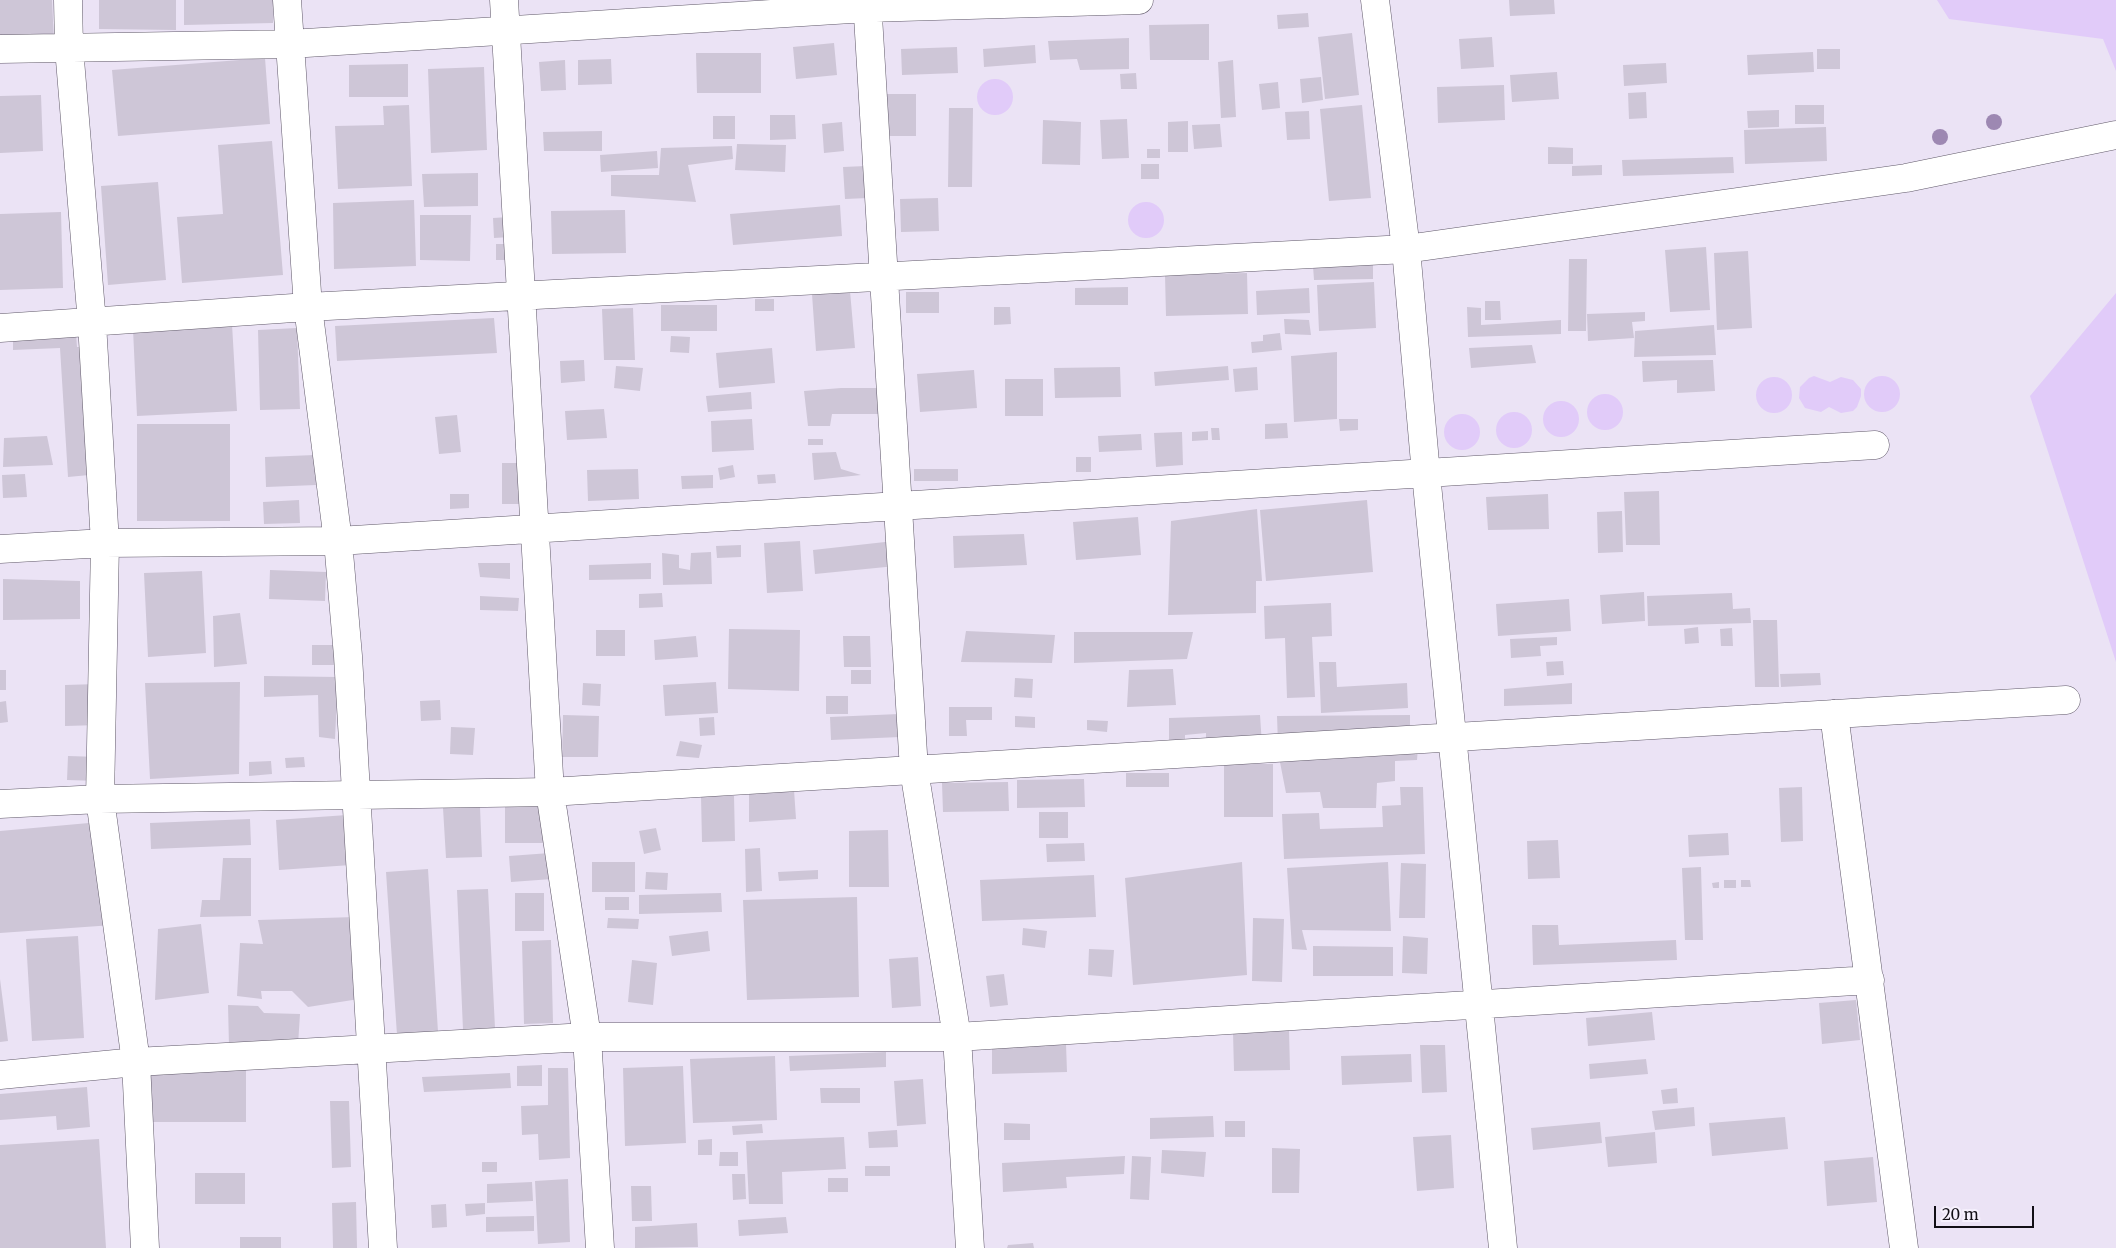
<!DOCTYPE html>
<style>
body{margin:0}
#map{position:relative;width:2116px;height:1248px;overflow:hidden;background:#ebe3f5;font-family:Merriweather,serif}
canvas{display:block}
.scale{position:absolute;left:1934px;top:1206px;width:100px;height:22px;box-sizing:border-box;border:2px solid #120f16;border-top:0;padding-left:6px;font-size:15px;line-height:18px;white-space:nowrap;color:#120f16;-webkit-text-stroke:4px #f6f1fd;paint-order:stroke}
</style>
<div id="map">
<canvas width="2116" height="1248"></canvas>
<div class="scale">20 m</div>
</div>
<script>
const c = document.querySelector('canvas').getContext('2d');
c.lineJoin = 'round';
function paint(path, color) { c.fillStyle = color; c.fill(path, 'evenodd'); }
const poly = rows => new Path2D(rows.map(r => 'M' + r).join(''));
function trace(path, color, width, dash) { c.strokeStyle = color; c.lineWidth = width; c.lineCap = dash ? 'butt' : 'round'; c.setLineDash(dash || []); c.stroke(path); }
const green = poly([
 [1937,0,2116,0,2116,71,2103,39,1949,19],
 '977 97a18 18 0 1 1 36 0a18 18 0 1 1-36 0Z',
 '1128 220a18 18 0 1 1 36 0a18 18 0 1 1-36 0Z',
 [2116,293,2116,662,2030,396],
 '1864 394a18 18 0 1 1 36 0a18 18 0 1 1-36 0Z',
 [1814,376,1830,382,1841,377,1853,380,1861,389,1861,396,1857,407,1853,411,1841,413,1829,407,1821,412,1805,408,1799,398,1800,387,1809,378],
 '1756 395a18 18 0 1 1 36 0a18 18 0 1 1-36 0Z',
 '1587 412a18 18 0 1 1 36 0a18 18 0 1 1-36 0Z',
 '1543 419a18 18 0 1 1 36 0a18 18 0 1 1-36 0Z',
 '1496 430a18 18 0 1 1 36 0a18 18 0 1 1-36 0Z',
 '1444 432a18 18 0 1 1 36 0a18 18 0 1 1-36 0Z'
]);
const building = poly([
 [0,0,52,0,54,40,0,42],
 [99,0,176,0,176,30,99,29],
 [184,0,273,0,273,23,184,25],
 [1509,0,1554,0,1555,14,1510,16],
 [1308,13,1309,27,1278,29,1277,15],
 [1209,24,1209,60,1150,60,1149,25],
 [1352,33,1359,95,1325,99,1318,37],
 [1492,37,1494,67,1461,69,1459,39],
 [1129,38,1129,69,1080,70,1077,59,1050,60,1048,41],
 [834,43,837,75,796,79,793,47],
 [1035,45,1036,63,984,67,983,49],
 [957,47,958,73,902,75,901,49],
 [1817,49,1840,49,1840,69,1817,69],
 [1813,52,1814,72,1748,75,1747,55],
 [696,53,761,53,761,93,697,93],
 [265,58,270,124,118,136,112,70],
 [611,59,612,84,578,85,578,60],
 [565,60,566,90,541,91,539,62],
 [1233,60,1236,117,1221,118,1218,62],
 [1666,63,1667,83,1624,86,1623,65],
 [408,64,408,97,349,97,349,65],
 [484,67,487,150,431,153,428,69],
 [1557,72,1559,99,1512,102,1510,75],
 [1136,73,1137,89,1121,89,1120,74],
 [1321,77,1323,100,1302,103,1300,79],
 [1278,82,1280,108,1262,110,1259,84],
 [1504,85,1505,120,1438,123,1437,87],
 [1646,92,1647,118,1629,119,1628,93],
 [887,94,916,94,916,136,887,136],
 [41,95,43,151,0,153,0,96],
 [409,105,412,186,338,189,335,126,384,125,383,106],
 [1362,105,1371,198,1329,201,1320,109],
 [1795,105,1824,105,1824,124,1795,124],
 [949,108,973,108,972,187,948,187],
 [1779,110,1779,127,1748,128,1747,111],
 [1309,111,1310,139,1287,140,1285,112],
 [770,115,795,115,796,139,770,140],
 [713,116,735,116,735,139,713,139],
 [1127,119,1129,158,1102,159,1100,120],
 [1043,120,1081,122,1080,165,1042,164],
 [1188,121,1188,152,1168,152,1168,122],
 [842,122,844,151,824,153,822,124],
 [1220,124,1222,147,1194,149,1192,125],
 [1826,127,1827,161,1745,164,1744,130],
 [602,131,602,151,544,151,543,132],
 [272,141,283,275,182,283,177,217,223,214,218,145],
 [737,144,786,145,785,172,735,170],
 [732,146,733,159,688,165,696,202,611,196,611,175,659,175,661,148],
 [1548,147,1573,148,1573,164,1548,164],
 [1147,149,1160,149,1160,158,1147,158],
 [657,151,658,168,601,172,600,155],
 [1733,157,1734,173,1623,176,1622,160],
 [1141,164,1159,164,1159,179,1141,179],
 [1602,165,1602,175,1572,176,1572,166],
 [866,166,868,198,845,199,843,167],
 [478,173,478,206,424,207,422,174],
 [158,182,166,280,108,285,101,186],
 [938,198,939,231,901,232,900,199],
 [414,200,416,266,334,269,333,203],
 [840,205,842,236,733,245,730,214],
 [625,210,626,253,552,254,551,211],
 [61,212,63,288,0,290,0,214],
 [420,215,471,215,470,261,420,260],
 [509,217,510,237,494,238,493,218],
 [496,244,513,244,512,260,496,260],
 [1706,247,1710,310,1670,312,1665,250],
 [1748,251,1752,328,1717,330,1714,253],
 [1569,259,1587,259,1586,331,1568,331],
 [1373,264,1373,279,1314,280,1313,266],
 [1247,273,1248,314,1166,316,1165,275],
 [1374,282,1376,328,1319,331,1317,285],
 [1128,287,1128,305,1075,305,1075,288],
 [1309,288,1310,313,1257,315,1256,291],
 [850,291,855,348,816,351,812,294],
 [906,292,939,292,939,313,906,313],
 [755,299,774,299,774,311,755,311],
 [1485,301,1500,301,1501,320,1485,320],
 [661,305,717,305,717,331,661,331],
 [994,307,1010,307,1011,324,994,325],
 [1467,307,1481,308,1481,325,1561,320,1561,334,1468,337],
 [633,308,635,360,604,360,602,309],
 [1645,312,1645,321,1632,322,1634,338,1588,341,1587,314],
 [494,318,497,353,337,361,335,326],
 [1284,319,1309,320,1311,335,1285,334],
 [232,324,237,411,137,416,133,329],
 [1714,325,1716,355,1634,357,1635,331],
 [297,328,300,409,260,410,258,330],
 [76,333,77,347,81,347,89,475,68,477,60,348,13,350,13,336],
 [1280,333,1282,350,1252,353,1251,342,1263,341,1263,335],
 [671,336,690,337,689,353,670,352],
 [1532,345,1536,363,1471,368,1469,348],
 [772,348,775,383,719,388,716,353],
 [1337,352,1337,419,1294,422,1291,356],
 [584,360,585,381,561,383,560,361],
 [1713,360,1715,391,1677,393,1677,380,1643,382,1642,361],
 [616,366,643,368,640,391,614,388],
 [1228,366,1229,380,1155,386,1154,372],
 [1120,367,1121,397,1055,398,1054,368],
 [1257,367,1258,390,1235,392,1233,369],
 [974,370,977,408,920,412,917,374],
 [1005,379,1043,379,1043,416,1005,416],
 [841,388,880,388,881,414,832,414,830,426,808,426,804,391],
 [751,392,752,409,708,412,706,396],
 [604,409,607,438,567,440,565,411],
 [457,415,461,452,439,454,435,417],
 [752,419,754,450,712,452,711,421],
 [1339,419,1358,419,1358,430,1340,431],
 [1287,423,1288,438,1265,439,1265,424],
 [137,424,230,424,230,521,137,521],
 [1211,428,1219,428,1220,440,1212,440],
 [1208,431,1208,440,1192,441,1192,432],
 [1182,432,1183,465,1156,467,1154,433],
 [1141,434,1142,450,1099,452,1098,436],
 [47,436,53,465,3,467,4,438],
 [808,439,823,439,823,445,808,445],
 [836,452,841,469,861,475,814,480,812,453],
 [315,455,316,485,266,487,265,457],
 [1076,457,1091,457,1091,472,1076,472],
 [502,463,526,463,526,504,502,504],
 [733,465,735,477,720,480,718,468],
 [638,469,639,499,588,501,587,470],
 [914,469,958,469,958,481,914,481],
 [25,474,27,497,3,498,2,475],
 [775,474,776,483,758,484,757,475],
 [713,475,713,488,682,489,681,476],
 [1659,491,1660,545,1626,545,1624,492],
 [450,494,469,494,469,508,450,509],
 [1548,494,1549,529,1488,530,1486,497],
 [299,500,300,523,264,524,263,502],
 [1367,500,1373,572,1266,581,1260,510],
 [1257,509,1262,581,1256,581,1256,613,1168,615,1171,521],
 [1622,511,1623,552,1598,553,1597,512],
 [1138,517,1141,555,1076,560,1073,522],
 [1024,534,1027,565,954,568,953,536],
 [800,541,803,591,767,593,764,543],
 [894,541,896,566,815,574,813,550],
 [741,545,741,557,717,558,716,546],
 [711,552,712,584,663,585,662,553,679,555,679,568,690,570,691,553],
 [478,563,510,563,510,579,480,577],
 [651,563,651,579,589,580,589,565],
 [270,570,326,572,325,601,269,599],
 [202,571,206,653,148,657,144,573],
 [3,579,80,581,80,619,3,620],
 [1644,592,1645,621,1602,624,1600,595],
 [662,593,663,607,639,608,639,594],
 [1732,593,1733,609,1750,608,1751,623,1648,626,1647,596],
 [480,596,519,598,518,611,480,610],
 [1569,599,1571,631,1498,636,1496,604],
 [1331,603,1332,636,1312,637,1315,697,1287,698,1285,638,1265,639,1264,606],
 [240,613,247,664,214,667,213,616],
 [1753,620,1777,620,1779,687,1755,687],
 [1698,627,1699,643,1685,644,1684,629],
 [1732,628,1733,646,1721,646,1720,629],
 [729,629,800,630,799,691,728,689],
 [596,630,625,630,625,656,596,656],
 [966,631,1055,635,1052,663,961,662],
 [1074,632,1193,632,1187,659,1074,663],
 [696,636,698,657,655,660,654,640],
 [843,636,870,636,871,667,844,667],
 [1557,637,1557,645,1540,646,1541,656,1511,658,1510,639],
 [312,645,340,645,340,665,312,665],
 [1563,661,1564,675,1547,676,1546,662],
 [1319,662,1336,662,1337,687,1407,683,1408,708,1321,713],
 [1173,669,1176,705,1127,707,1129,670],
 [0,670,6,670,6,690,0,690],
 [851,670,871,670,871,684,851,684],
 [1820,673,1821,685,1781,687,1780,674],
 [264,676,338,677,335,739,319,737,318,695,264,697],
 [1015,678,1033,679,1032,698,1014,697],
 [240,682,239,774,150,779,145,683],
 [716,682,718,713,665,716,663,685],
 [583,683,601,684,600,706,582,705],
 [1572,683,1572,704,1504,706,1504,689],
 [98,684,99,725,65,726,65,685],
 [826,696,848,696,848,714,826,714],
 [440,700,441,720,421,721,420,701],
 [6,701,8,722,0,723,0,702],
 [949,707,992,707,992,720,966,720,967,736,949,736],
 [899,714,900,737,831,740,830,717],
 [563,715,599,716,598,757,562,757],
 [1260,715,1262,745,1206,746,1206,733,1185,735,1185,747,1169,748,1169,718],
 [1410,715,1410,733,1278,744,1277,716],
 [1015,716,1035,717,1035,728,1015,727],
 [714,717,715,735,700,736,699,718],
 [1087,720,1108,721,1107,732,1087,730],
 [451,727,475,728,473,755,450,754],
 [680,741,702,745,699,758,676,756],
 [1418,748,1417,760,1395,761,1395,781,1377,783,1376,808,1323,808,1320,792,1286,793,1279,757],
 [68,756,99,757,99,781,67,780],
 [304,757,305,767,286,768,285,758],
 [271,761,272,774,249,776,249,762],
 [1224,764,1273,764,1273,817,1224,817],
 [1126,773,1169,773,1169,787,1126,787],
 [1084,779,1085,807,1017,808,1017,780],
 [1008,782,1009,811,943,812,942,783],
 [1400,787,1423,787,1425,854,1284,859,1282,814,1319,813,1320,829,1383,827,1382,806,1401,805],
 [1802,787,1803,841,1781,842,1779,788],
 [749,789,794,790,796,819,749,822],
 [701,796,734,796,735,841,702,842],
 [505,803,543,803,543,843,505,843],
 [480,807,482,857,446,858,443,808],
 [1039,812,1068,812,1068,838,1039,838],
 [347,815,351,865,279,870,276,820],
 [250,819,251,845,151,849,150,823],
 [100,822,113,925,0,933,0,831],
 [656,828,661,850,644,854,639,831],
 [888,830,889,887,849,887,849,831],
 [1728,833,1729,855,1689,857,1688,835],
 [1558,840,1560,878,1528,879,1527,841],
 [1084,843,1085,861,1047,862,1046,844],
 [760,848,762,891,746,892,745,849],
 [550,853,552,879,511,882,509,856],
 [223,858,251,858,251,916,200,917,202,900,220,900],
 [592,862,635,862,635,892,592,892],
 [1242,862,1247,975,1133,985,1125,878],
 [1388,862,1391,931,1302,930,1307,950,1292,949,1287,868],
 [1401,863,1426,864,1425,918,1399,918],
 [1701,867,1703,940,1685,940,1682,868],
 [428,869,438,1032,397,1035,386,872],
 [818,870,818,879,779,881,778,872],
 [646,872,668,873,667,890,645,889],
 [1094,875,1096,917,982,921,980,880],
 [1724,880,1736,880,1736,888,1724,888],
 [1741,880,1750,880,1751,887,1741,887],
 [1719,882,1719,888,1713,888,1712,883],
 [488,889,495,1028,463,1030,457,890],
 [515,893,544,893,544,931,515,931],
 [721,893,722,912,639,914,639,895],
 [605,897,629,897,629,910,605,910],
 [857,897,859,997,747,1000,743,900],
 [355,917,359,999,308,1007,292,991,261,991,262,999,237,996,240,943,263,944,258,920],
 [608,918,639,919,638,929,607,928],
 [1253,918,1284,919,1282,982,1252,981],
 [201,924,209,993,155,1000,158,929],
 [1532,925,1558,925,1559,945,1676,940,1677,960,1533,965],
 [1023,928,1047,931,1045,948,1022,945],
 [708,931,710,951,672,956,669,936],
 [78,936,84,1038,32,1041,26,939],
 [1403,936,1428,938,1427,974,1402,973],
 [551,940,553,1023,524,1024,522,941],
 [1313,946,1393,947,1393,976,1313,976],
 [1089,949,1114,950,1112,977,1088,975],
 [918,957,921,1006,892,1008,889,959],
 [632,960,657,963,653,1005,628,1002],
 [1004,974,1008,1005,990,1007,986,976],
 [0,979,8,1041,0,1042],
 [1856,1000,1860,1040,1822,1044,1819,1003],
 [228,1005,258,1006,264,1013,300,1014,298,1045,229,1046],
 [1652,1012,1655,1040,1588,1046,1586,1018],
 [1289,1030,1290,1070,1234,1071,1233,1032],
 [1066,1044,1067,1072,992,1074,992,1045],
 [1420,1045,1445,1045,1447,1092,1422,1093],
 [886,1052,886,1067,790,1071,789,1056],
 [1411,1054,1412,1082,1342,1085,1341,1056],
 [775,1056,777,1120,693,1123,690,1059],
 [1646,1059,1648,1074,1590,1079,1589,1064],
 [144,1065,246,1065,246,1122,144,1122],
 [542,1065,542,1086,517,1086,517,1066],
 [683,1066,686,1143,625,1146,623,1068],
 [548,1068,568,1068,570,1158,539,1160,538,1134,522,1135,521,1106,548,1105],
 [510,1073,511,1088,424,1092,422,1077],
 [923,1079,926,1124,897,1126,894,1081],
 [87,1087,90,1127,57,1130,56,1116,0,1120,0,1094],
 [820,1088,860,1088,860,1103,821,1103],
 [1677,1088,1678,1103,1663,1104,1661,1090],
 [330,1101,349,1101,351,1167,332,1168],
 [1694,1107,1695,1126,1655,1130,1652,1111],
 [1213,1116,1214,1137,1150,1139,1150,1118],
 [1785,1117,1788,1149,1712,1156,1709,1123],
 [1225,1121,1245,1121,1245,1137,1225,1137],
 [1600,1122,1602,1143,1533,1150,1531,1128],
 [1004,1123,1030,1124,1030,1140,1004,1140],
 [762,1124,763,1133,733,1135,732,1126],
 [897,1130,898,1147,869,1148,868,1132],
 [1655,1132,1657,1163,1608,1167,1605,1137],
 [1451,1135,1454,1188,1417,1191,1413,1137],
 [844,1137,846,1169,782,1172,783,1204,749,1204,746,1141],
 [99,1139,106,1248,0,1248,0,1145],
 [712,1139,712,1155,698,1155,698,1140],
 [1272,1148,1300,1149,1299,1193,1272,1193],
 [1162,1150,1206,1152,1204,1177,1161,1173],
 [720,1152,738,1152,738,1166,719,1166],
 [1125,1156,1124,1174,1066,1177,1067,1188,1003,1192,1002,1163],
 [1132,1156,1151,1157,1149,1200,1130,1199],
 [1873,1157,1877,1202,1827,1206,1824,1161],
 [482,1162,497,1162,497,1172,482,1172],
 [865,1166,890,1166,890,1176,865,1176],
 [195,1173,245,1173,245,1204,195,1204],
 [732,1174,745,1174,746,1199,733,1200],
 [828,1178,848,1178,848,1192,828,1192],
 [568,1179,570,1242,538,1244,535,1181],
 [532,1182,533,1201,487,1203,487,1184],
 [631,1186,651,1186,652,1221,632,1221],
 [356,1202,357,1248,333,1248,332,1203],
 [485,1203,485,1214,466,1216,465,1204],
 [446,1204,447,1227,432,1228,431,1205],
 [534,1216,534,1231,486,1232,486,1217],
 [786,1217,788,1233,739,1236,738,1220],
 [697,1223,698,1247,635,1248,635,1227],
 [240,1237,281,1237,281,1248,240,1248],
 [1033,1243,1034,1248,1007,1248,1008,1245]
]);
const street = poly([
 [68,0,69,48,92,323,105,543,100,799,136,1062,145,1248],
 [287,0,308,307,338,541,348,656,383,1248],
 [504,0,550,792,587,1037,600,1248],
 [867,0,914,770,957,1037,970,1248],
 [1375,0,1406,249,1426,474,1503,1248],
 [0,49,290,44,867,8,1139,0],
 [0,328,308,307,1406,249,1906,178,2116,135],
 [0,549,105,543,338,541,1875,445],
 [1834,714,1904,1248],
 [0,804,100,799,550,792,2066,700],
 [0,1075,136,1062,587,1037,957,1037,1870,980]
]);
const trees = [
 [1994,122],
 [1940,137]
];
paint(green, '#e1cbf9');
paint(building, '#cec6d7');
trace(street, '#605969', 29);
trace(street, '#fff', 28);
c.fillStyle = '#9d88b2';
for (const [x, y] of trees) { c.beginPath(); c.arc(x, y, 8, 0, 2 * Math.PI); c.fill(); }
</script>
